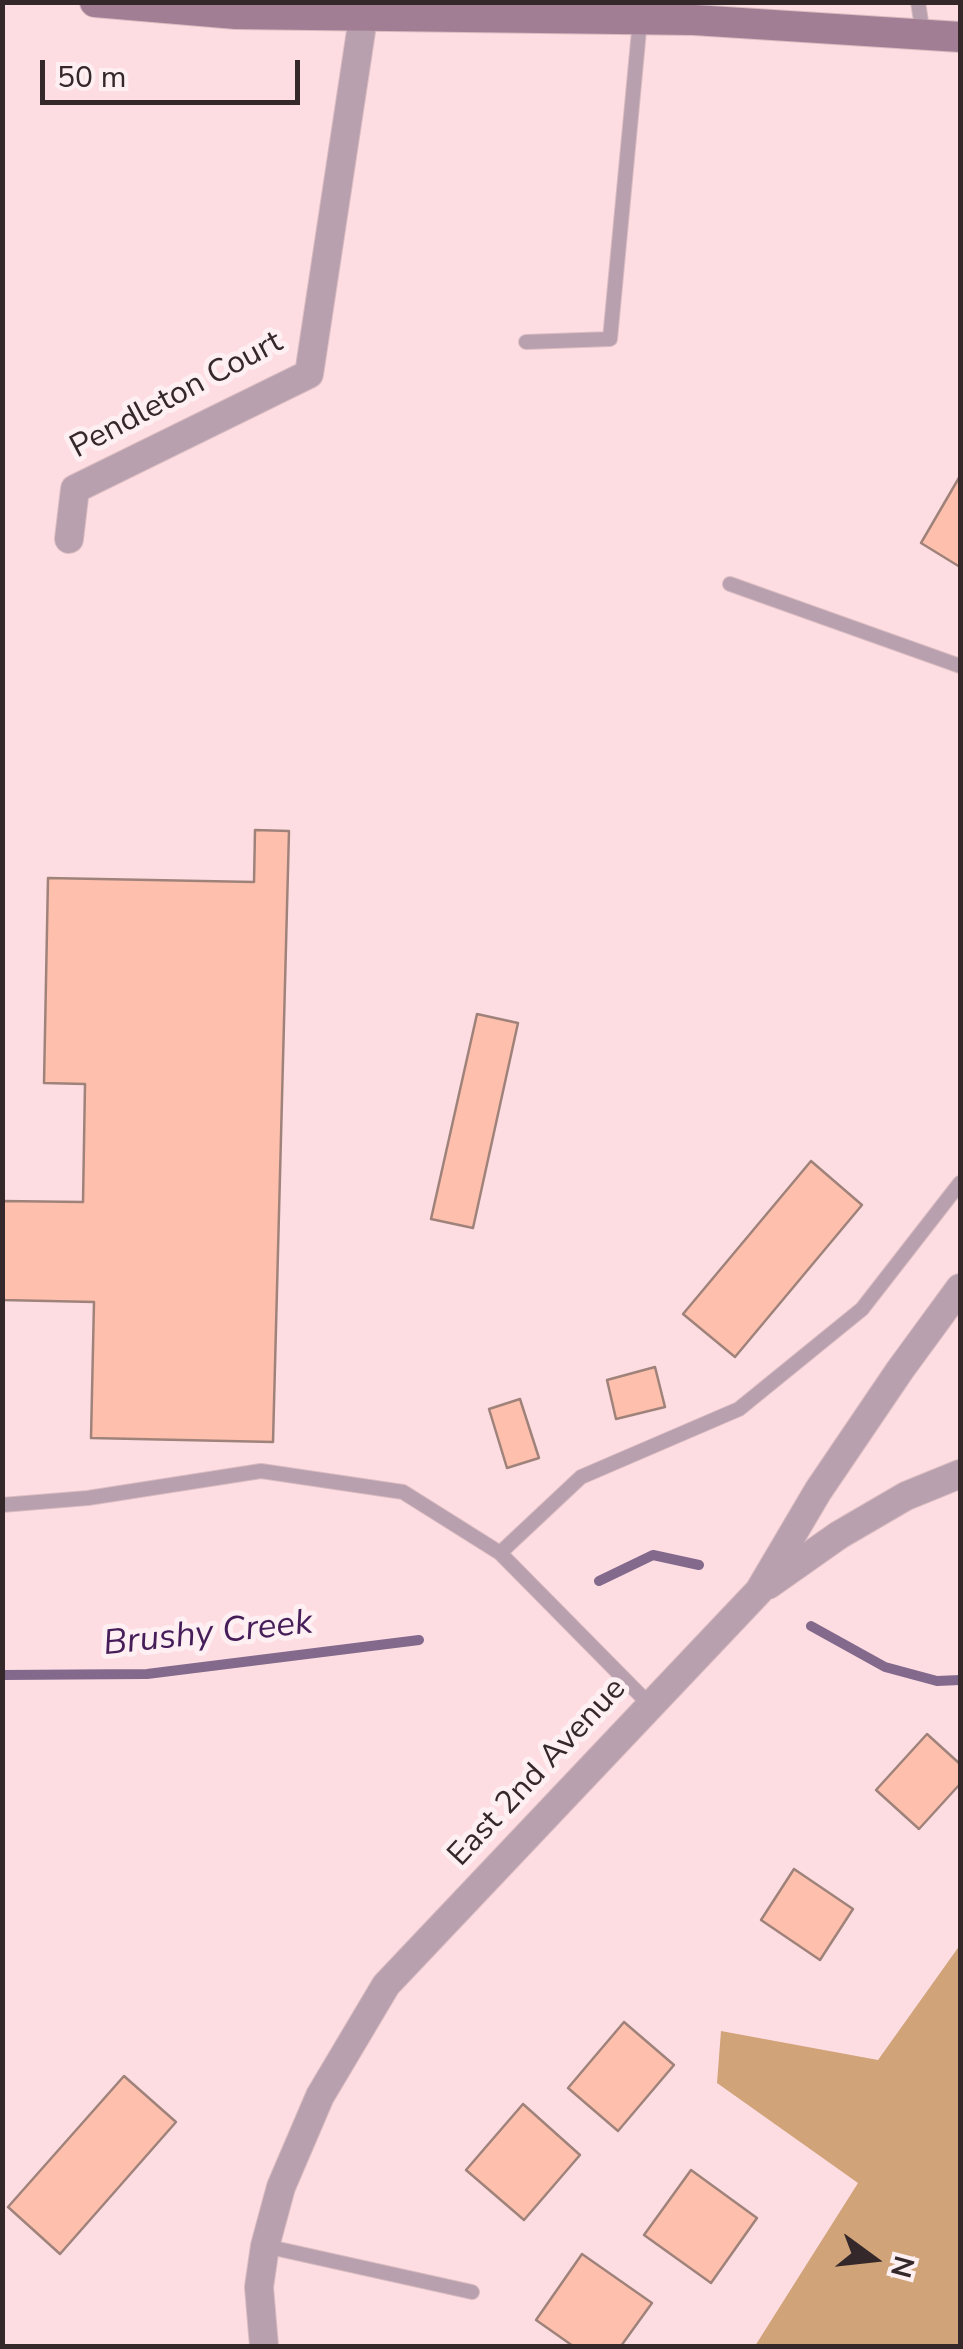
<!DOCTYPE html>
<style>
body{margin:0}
#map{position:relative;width:963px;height:2349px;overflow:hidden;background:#fedde2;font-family:"Nunito Sans",sans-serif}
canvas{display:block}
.frame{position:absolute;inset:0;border:5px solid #34282a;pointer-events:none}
.north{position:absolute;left:823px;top:2209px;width:100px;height:100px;-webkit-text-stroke:8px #fef0f2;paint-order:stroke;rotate:105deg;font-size:28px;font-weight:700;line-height:40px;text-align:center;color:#34282a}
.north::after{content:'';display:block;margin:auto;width:35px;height:45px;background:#34282a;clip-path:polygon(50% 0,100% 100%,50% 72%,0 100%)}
.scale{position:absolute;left:40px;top:60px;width:260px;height:45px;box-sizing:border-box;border:5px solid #34282a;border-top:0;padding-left:12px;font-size:30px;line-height:35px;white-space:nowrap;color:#34282a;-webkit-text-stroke:8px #fef0f2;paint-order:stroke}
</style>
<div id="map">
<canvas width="963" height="2349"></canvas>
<div class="frame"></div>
<div class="north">N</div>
<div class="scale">50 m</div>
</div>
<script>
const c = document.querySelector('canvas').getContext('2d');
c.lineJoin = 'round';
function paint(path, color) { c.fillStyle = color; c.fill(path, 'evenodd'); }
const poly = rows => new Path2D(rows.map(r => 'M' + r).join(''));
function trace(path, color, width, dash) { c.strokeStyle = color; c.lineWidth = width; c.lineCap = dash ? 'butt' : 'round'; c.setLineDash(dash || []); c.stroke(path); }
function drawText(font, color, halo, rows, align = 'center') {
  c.font = font + ' "Nunito Sans",sans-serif'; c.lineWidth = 10; c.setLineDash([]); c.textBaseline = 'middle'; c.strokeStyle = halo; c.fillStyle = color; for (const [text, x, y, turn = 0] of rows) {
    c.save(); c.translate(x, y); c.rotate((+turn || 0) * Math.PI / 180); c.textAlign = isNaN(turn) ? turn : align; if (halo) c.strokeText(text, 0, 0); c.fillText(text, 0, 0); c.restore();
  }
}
const forest = poly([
 [960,1945,960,2346,755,2346,858,2183,717,2083,721,2031,878,2060]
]);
const stream = poly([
 [599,1581,653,1555,699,1565],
 [811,1626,885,1667,937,1681,960,1680],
 [2,1675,147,1674,419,1640]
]);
const building = poly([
 [960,476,960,567,921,543,960,476],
 [255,830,289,831,273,1442,91,1438,94,1302,2,1300,2,1201,83,1202,85,1084,44,1083,48,878,254,882,255,830],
 [477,1014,518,1023,473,1228,431,1219,477,1014],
 [811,1161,862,1205,735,1357,683,1314,811,1161],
 [655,1367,665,1407,616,1419,607,1380,655,1367],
 [520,1399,539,1458,507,1468,489,1409,520,1399],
 [927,1734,960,1764,960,1784,919,1829,876,1790,927,1734],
 [794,1869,853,1909,820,1960,761,1920,794,1869],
 [624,2022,674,2065,618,2131,568,2088,624,2022],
 [124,2076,176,2122,60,2254,8,2207,124,2076],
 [523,2104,580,2155,524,2220,466,2170,523,2104],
 [691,2170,757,2218,711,2283,644,2235,691,2170],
 [582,2254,652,2303,621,2346,573,2346,536,2320,582,2254]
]);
const service = poly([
 [918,2,923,34],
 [526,342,610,339,640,20],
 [730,584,960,666],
 [2,1505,88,1498,261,1471,403,1492,500,1553,650,1705],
 [500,1553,581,1477,739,1409,862,1309,960,1183],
 [265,2246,472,2292]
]);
const minor = poly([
 [69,539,75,489,309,374,363,18],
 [768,1585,839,1535,906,1496,960,1474],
 [264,2346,259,2287,265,2246,281,2187,320,2096,386,1985,759,1591,818,1491,900,1370,960,1288]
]);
const secondary = poly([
 [95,2,236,14,694,20,960,37]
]);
const streetNames = [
 ["Pendleton Court",177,396,-28],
 ["East 2nd Avenue",538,1773,-47]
];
const waterNames = [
 ["Brushy Creek",208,1635,-6]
];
paint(forest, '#d0a379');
trace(stream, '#836a8d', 10);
paint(building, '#febfad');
trace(building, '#9f837b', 2.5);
trace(service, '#dabcc1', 16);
trace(minor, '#dabcc1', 30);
trace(secondary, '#dabcc1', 32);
trace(service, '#b8a0af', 14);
trace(minor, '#b8a0af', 28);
trace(secondary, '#a17e94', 30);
drawText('32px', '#34282a', '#fef0f2', streetNames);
drawText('italic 35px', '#451d58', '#fef0f2', waterNames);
</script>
